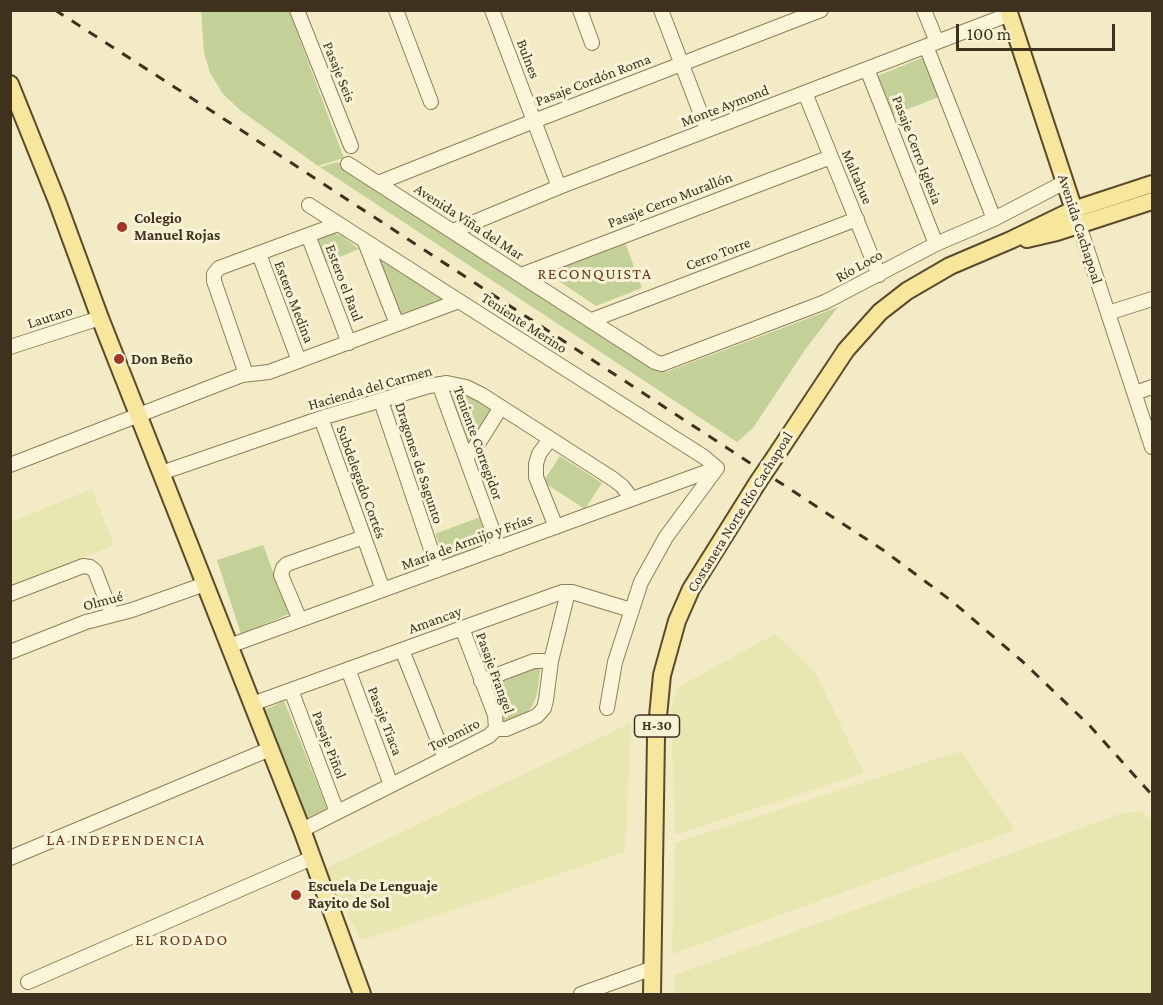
<!DOCTYPE html>
<meta charset="utf-8">
<style>
body{margin:0}
#map{position:relative;width:1163px;height:1005px;overflow:hidden;background:#f2ebc6;font-family:"Crimson Pro",serif}
canvas{display:block}
.frame{position:absolute;inset:0;border:12px solid #3e321e;pointer-events:none}
.scale{position:absolute;left:956px;top:24px;width:159px;height:27px;box-sizing:border-box;border:3px solid #3e321e;border-top:0;padding-left:8px;font-size:18px;line-height:21px;white-space:nowrap;color:#3e321e;-webkit-text-stroke:4px #f8f3d6;paint-order:stroke}
</style>
<div id="map">
<canvas width="1163" height="1005"></canvas>
<div class="frame"></div>
<div class="scale">100 m</div>
</div>
<script>
const c = document.querySelector('canvas').getContext('2d');
c.lineJoin = 'round';
function paint(path, color) { c.fillStyle = color; c.fill(path, 'evenodd'); }
const poly = rows => new Path2D(rows.map(r => 'M' + r).join(''));
function trace(path, color, width, dash) { c.strokeStyle = color; c.lineWidth = width; c.lineCap = dash ? 'butt' : 'round'; c.setLineDash(dash || []); c.stroke(path); }
function drawText(font, color, halo, rows, align = 'center') {
  c.font = font + ' "Crimson Pro",serif'; c.lineWidth = 6; c.setLineDash([]); c.textBaseline = 'middle'; c.strokeStyle = halo; c.fillStyle = color; for (const [text, x, y, turn = 0] of rows) {
    c.save(); c.translate(x, y); c.rotate((+turn || 0) * Math.PI / 180); c.textAlign = isNaN(turn) ? turn : align; if (halo) c.strokeText(text, 0, 0); c.fillText(text, 0, 0); c.restore();
  }
}
const farmland = poly([
 [92,489,114,545,11,588,11,522],
 [775,634,815,672,864,773,675,835,671,709,677,688],
 [631,723,625,852,362,940,322,870],
 [961,751,1015,830,672,954,675,843],
 [1142,811,1152,823,1152,994,675,994,675,975,1123,813]
]);
const green = poly([
 [201,11,289,11,344,158,318,166,240,110,223,94,210,73,204,52],
 [924,57,939,97,892,115,877,76],
 [338,162,666,372,838,307,807,347,753,428,737,442,320,167],
 [332,233,341,235,359,249,323,264,314,240],
 [624,240,642,288,596,306,544,271],
 [376,254,443,299,400,316],
 [454,391,471,395,492,411,469,446,451,400],
 [560,456,602,483,585,509,543,482],
 [480,517,490,543,446,560,435,534],
 [263,545,289,614,241,634,217,560],
 [541,664,537,694,532,707,520,719,504,726,488,686],
 [284,701,327,808,308,818,263,711]
]);
const minor = poly([
 [297,10,351,146],
 [396,10,431,102],
 [492,10,559,187],
 [580,10,592,43],
 [661,10,707,130],
 [924,10,937,42],
 [926,46,994,219],
 [867,69,936,244],
 [805,93,879,275],
 [348,164,655,362,662,364,825,302,936,244,994,219,1065,182],
 [378,183,534,121,821,10],
 [309,205,459,301],
 [1079,225,1152,447],
 [453,231,559,187,1010,14],
 [308,235,349,343],
 [365,242,397,324],
 [259,254,299,361],
 [521,275,831,157],
 [1108,313,1152,299],
 [592,320,857,219],
 [10,347,100,318],
 [246,374,214,281,214,274,219,268,338,224],
 [439,384,499,548],
 [1135,393,1152,387],
 [381,401,438,570],
 [321,418,383,590],
 [550,439,539,454,536,464,536,477,556,527],
 [466,458,481,439,501,407],
 [10,465,242,375,269,372,459,301,704,457,717,468],
 [161,473,321,418,429,386,447,383,466,387,482,395,613,479,622,486,632,499],
 [10,594,83,566,90,567,95,571,112,615],
 [300,620,281,575,283,568,287,564,364,537],
 [462,628,495,715,496,729],
 [229,646,717,468],
 [402,650,445,758],
 [10,652,86,622,132,610,205,584],
 [348,669,391,785],
 [481,681,534,661,551,661],
 [291,690,337,812],
 [252,704,562,592,572,592,631,610],
 [607,708,615,662,641,582,666,537,717,468],
 [302,830,489,736,496,729,506,729,537,716,544,708,546,700,551,661,568,592],
 [10,858,270,749],
 [28,982,312,858],
 [581,994,653,968]
]);
const major = poly([
 [1008,10,1079,225],
 [10,84,57,201,100,318,302,830,362,994],
 [1027,239,1057,232,1152,201],
 [775,457,846,350,880,312,907,291,950,266,1011,240,1073,210,1152,184],
 [652,994,656,737,662,675,677,621,691,589,758,482]
]);
const rail = poly([
 [55,10,241,130,883,550,953,602,1022,661,1090,726,1152,795]
]);
const majorBridge = poly([
 [758,482,775,457]
]);
const markers = [
 [122,227,6,"#a33525"],
 [119,359,6,"#a33525"],
 [296,895,6,"#a33525"]
];
const shields = [
 [657,726,45]
];
const shieldNames = [
 ["H-30",657,726]
];
const streetNames = [
 ["Bulnes",528,59,69],
 ["Pasaje Seis",339,72,68],
 ["Pasaje Cordón Roma",593,80,-21],
 ["Monte Aymond",725,106,-21],
 ["Pasaje Cerro Iglesia",917,150,69],
 ["Maltahue",857,177,67],
 ["Pasaje Cerro Murallón",670,200,-21],
 ["Avenida Viña del Mar",469,222,33],
 ["Avenida Cachapoal",1080,229,72],
 ["Cerro Torre",718,254,-21],
 ["Río Loco",859,266,-29],
 ["Estero el Baul",344,283,69],
 ["Estero Medina",294,302,69],
 ["Lautaro",50,317,-18],
 ["Teniente Merino",524,323,33],
 ["Hacienda del Carmen",370,388,-16],
 ["Teniente Corregidor",478,443,70],
 ["Dragones de Sagunto",419,463,72],
 ["Subdelegado Cortés",361,482,70],
 ["Costanera Norte Río Cachapoal",740,512,-58],
 ["María de Armijo y Frías",467,542,-20],
 ["Olmué",103,601,-15],
 ["Amancay",435,620,-20],
 ["Pasaje Frangel",495,673,70],
 ["Pasaje Tiaca",385,721,69],
 ["Toromiro",454,735,-27],
 ["Pasaje Piñol",329,745,69]
];
const poiNames = [
 ["Colegio",134,218],
 ["Manuel Rojas",134,235],
 ["Don Beño",131,359],
 ["Escuela De Lenguaje",308,886],
 ["Rayito de Sol",308,903]
];
const neighbourhoodNames = [
 ["RECONQUISTA",595,274],
 ["LA INDEPENDENCIA",126,840],
 ["EL RODADO",182,940]
];
paint(farmland, '#e8e7b2');
paint(green, '#c3d198');
trace(minor, '#8f7d5a', 16);
trace(major, '#5d4a2e', 20);
trace(minor, '#fbf6da', 14);
trace(major, '#f7e79c', 16);
trace(rail, '#3e321e', 3, [10, 10]);
trace(majorBridge, '#5d4a2e', 20, []);
trace(majorBridge, '#f7e79c', 16);
for (const [x, y, r, color] of markers) { const dot = new Path2D(); dot.arc(x, y, r, 0, 2 * Math.PI); c.fillStyle = color; c.fill(dot); trace(dot, '#f8f3d6', 2); }
for (const [x, y, w] of shields) { const box = new Path2D(); box.roundRect(x - w / 2, y - 11, w, 22, 4.5); c.fillStyle = '#f8f3d6'; c.fill(box); trace(box, '#3e321e', 1.5); }
drawText('bold 14px', '#3e321e', null, shieldNames);
drawText('15px', '#3e321e', '#f8f3d6', streetNames);
drawText('bold 15px', '#3e321e', '#f8f3d6', poiNames, 'left');
c.letterSpacing = '1.5px';
drawText('16px', '#6e381a', '#f8f3d6', neighbourhoodNames);
c.letterSpacing = '0px';
</script>
